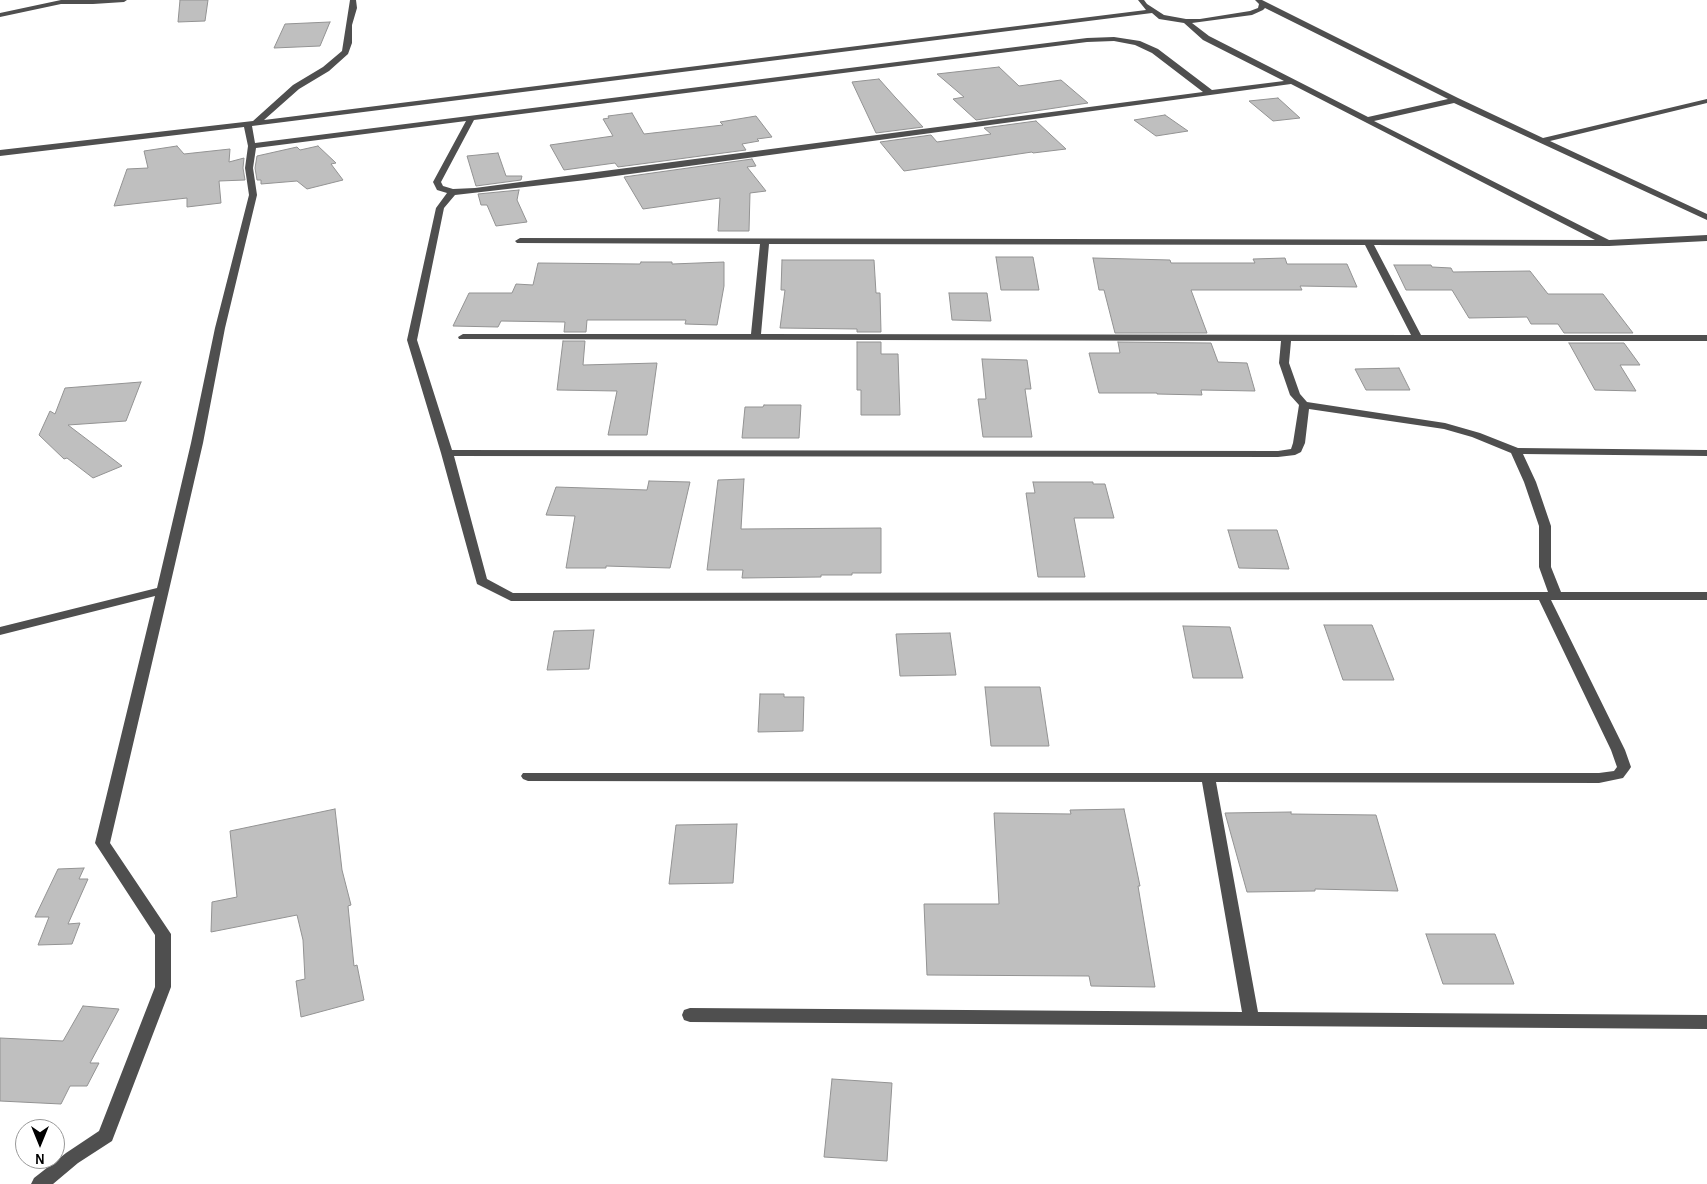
<!DOCTYPE html>
<style>
body{margin:0}
#map{position:relative;width:1707px;height:1184px;overflow:hidden;background:#fff;font-family:"Alegreya Sans",sans-serif}
canvas{display:block}
.north{position:absolute;left:15px;top:1119px;width:50px;height:50px;box-sizing:border-box;background:#fff;border:1px solid #999;border-radius:50%;rotate:180deg;font-size:14px;font-weight:700;line-height:20px;text-align:center;color:#000}
.north::after{content:'';display:block;margin:auto;width:18px;height:22px;background:#000;clip-path:polygon(50% 0,100% 100%,50% 72%,0 100%)}
</style>
<div id="map">
<canvas width="1707" height="1184"></canvas>
<div class="north">N</div>
</div>
<script>
const c = document.querySelector('canvas').getContext('2d');
c.lineJoin = 'round';
function paint(path, color) { c.fillStyle = color; c.fill(path, 'evenodd'); }
const poly = rows => new Path2D(rows.map(r => 'M' + r).join(''));
function trace(path, color, width, dash) { c.strokeStyle = color; c.lineWidth = width; c.lineCap = dash ? 'butt' : 'round'; c.setLineDash(dash || []); c.stroke(path); }
const building = poly([
 [180,0,208,0,205,21,178,22,180,0],
 [330,22,320,46,274,48,285,24,330,22],
 [999,67,1019,86,1061,80,1088,103,976,120,953,99,964,97,937,74,999,67],
 [879,79,895,97,923,127,876,133,852,82,879,79],
 [1278,98,1300,118,1273,121,1249,101,1278,98],
 [632,113,644,134,723,125,720,122,756,116,772,137,757,139,759,141,742,144,746,150,618,167,615,163,564,170,550,145,613,136,603,119,609,118,608,116,632,113],
 [1165,115,1188,131,1156,136,1134,120,1165,115],
 [1036,121,1066,149,1033,153,1032,152,904,171,880,142,931,135,937,142,991,134,984,128,1036,121],
 [177,146,184,154,230,149,229,162,244,158,243,168,245,180,219,181,221,203,187,207,187,198,114,206,127,169,148,168,144,151,177,146],
 [318,146,336,163,331,164,343,180,307,189,297,181,261,184,261,180,257,180,255,168,257,156,297,147,300,150,318,146],
 [498,153,506,176,522,176,521,180,476,186,467,156,498,153],
 [752,159,756,166,747,167,766,191,750,193,749,231,718,231,720,198,643,209,624,177,752,159],
 [519,190,517,200,527,222,496,226,487,205,481,205,478,194,519,190],
 [996,257,1033,257,1039,290,1001,290,996,257],
 [1093,258,1170,260,1171,263,1255,263,1253,259,1285,258,1287,264,1347,264,1357,287,1300,286,1302,290,1191,290,1207,333,1115,333,1104,290,1099,290,1093,258],
 [782,260,874,260,876,293,880,293,881,332,857,332,857,329,780,328,785,290,781,290,782,260],
 [641,262,672,262,672,264,724,262,724,286,717,325,685,324,686,320,587,320,586,332,564,332,565,322,501,321,498,327,453,326,469,293,512,293,516,284,533,285,538,263,640,264,641,262],
 [1394,265,1431,265,1432,267,1451,268,1453,272,1530,271,1548,294,1603,294,1633,333,1564,333,1558,324,1531,324,1527,317,1469,318,1452,290,1406,290,1394,265],
 [949,293,987,293,991,321,952,320,949,293],
 [563,341,585,341,583,365,657,363,647,435,608,435,617,391,557,390,563,341],
 [857,342,881,342,881,354,898,354,900,415,861,415,861,390,857,390,857,342],
 [1118,342,1211,343,1218,362,1247,363,1255,391,1201,390,1202,395,1157,394,1157,393,1099,393,1089,353,1120,353,1118,342],
 [1569,343,1624,343,1640,365,1620,365,1636,391,1595,390,1569,343],
 [982,359,1027,360,1031,389,1025,389,1032,437,983,437,978,399,986,399,982,359],
 [1399,368,1410,390,1366,390,1355,369,1399,368],
 [141,382,126,421,68,425,122,466,93,478,67,458,64,459,39,435,50,411,55,414,65,388,141,382],
 [764,405,801,405,799,438,742,438,745,407,763,407,764,405],
 [744,479,741,529,881,528,881,573,852,573,852,575,821,575,821,577,742,578,743,570,707,570,718,480,744,479],
 [649,481,690,482,670,568,606,566,606,568,566,568,575,516,546,515,556,487,647,490,649,481],
 [1033,482,1093,482,1093,484,1105,484,1114,518,1074,518,1085,577,1038,577,1026,493,1035,493,1033,482],
 [1228,530,1277,530,1289,569,1239,568,1228,530],
 [1324,625,1372,625,1394,680,1343,680,1324,625],
 [1183,626,1230,627,1243,678,1193,678,1183,626],
 [594,630,589,669,547,670,554,631,594,630],
 [950,633,956,675,900,676,896,634,950,633],
 [985,687,1040,687,1049,746,991,746,985,687],
 [760,694,784,694,784,697,804,697,803,731,758,732,760,694],
 [335,809,342,870,351,905,348,906,354,966,357,965,364,1000,301,1017,296,981,305,979,303,940,297,915,211,932,212,902,237,897,230,831,335,809],
 [1124,809,1140,886,1138,886,1155,987,1091,986,1089,976,927,975,924,904,999,904,994,813,1071,814,1070,810,1124,809],
 [1291,812,1291,814,1376,815,1398,891,1315,889,1315,891,1247,892,1225,813,1291,812],
 [737,824,733,883,669,884,676,825,737,824],
 [84,868,79,879,88,879,68,924,80,923,72,944,38,945,49,917,35,917,58,869,84,868],
 [1426,934,1495,934,1514,984,1443,984,1426,934],
 [83,1006,119,1009,90,1063,99,1063,87,1086,70,1086,61,1104,0,1101,0,1038,63,1041,83,1006],
 [832,1079,892,1083,887,1161,824,1157,832,1079]
]);
const minor = poly([
 [61,0,127,0,124,2,93,4,61,4,0,17,0,13,61,0],
 [350,0,356,0,357,8,352,25,352,43,348,54,329,71,299,89,264,120,1146,10,1138,0,1144,0,1147,4,1164,15,1186,19,1200,19,1250,11,1258,8,1259,4,1255,0,1262,0,1458,98,1543,138,1707,99,1707,103,1550,141,1707,214,1707,220,1454,103,1374,121,1609,240,1707,235,1707,241,1609,246,1374,245,1421,335,1707,335,1707,341,1291,341,1289,363,1300,394,1307,402,1445,423,1480,433,1518,448,1707,450,1707,456,1523,454,1536,482,1551,526,1551,567,1561,592,1707,592,1707,600,1551,600,1625,750,1631,767,1629,770,1623,778,1599,783,1216,782,1258,1012,1707,1015,1707,1029,690,1022,684,1020,682,1015,684,1010,690,1008,1242,1012,1202,782,528,781,523,779,521,776,523,773,1599,773,1614,771,1617,767,1611,750,1539,600,511,601,477,584,441,453,407,340,436,208,447,193,437,190,433,182,466,121,256,148,253,168,257,195,225,328,203,443,169,590,110,843,171,934,171,987,112,1141,78,1163,53,1184,31,1184,34,1178,66,1153,99,1131,155,987,155,935,95,843,155,596,0,635,0,627,157,588,191,443,215,328,249,195,245,168,248,146,244,127,0,156,0,150,253,121,293,85,323,67,342,51,350,0],
 [1265,8,1448,99,1368,117,1209,36,1192,23,1252,15,1263,10,1265,8],
 [1152,13,1159,19,1184,23,1203,40,1284,81,1212,90,1158,49,1140,41,1114,37,1087,38,255,143,252,126,1152,13],
 [1114,41,1135,45,1152,53,1203,92,475,188,453,189,443,186,441,182,474,120,1087,42,1114,41],
 [1291,84,1595,240,520,238,515,241,517,243,760,244,751,334,463,334,458,337,459,339,1281,341,1279,363,1290,395,1299,405,1293,443,1291,449,1278,451,452,450,417,340,444,208,455,195,586,180,1291,84],
 [769,244,1365,245,1411,335,761,334,769,244],
 [1309,409,1444,429,1472,437,1511,453,1524,482,1539,526,1539,567,1548,592,513,593,487,579,454,456,1278,457,1295,455,1301,452,1305,443,1309,409]
]);
paint(building, '#bfbfbf');
trace(building, '#939393', 1);
paint(minor, '#4f4f4f');
</script>
